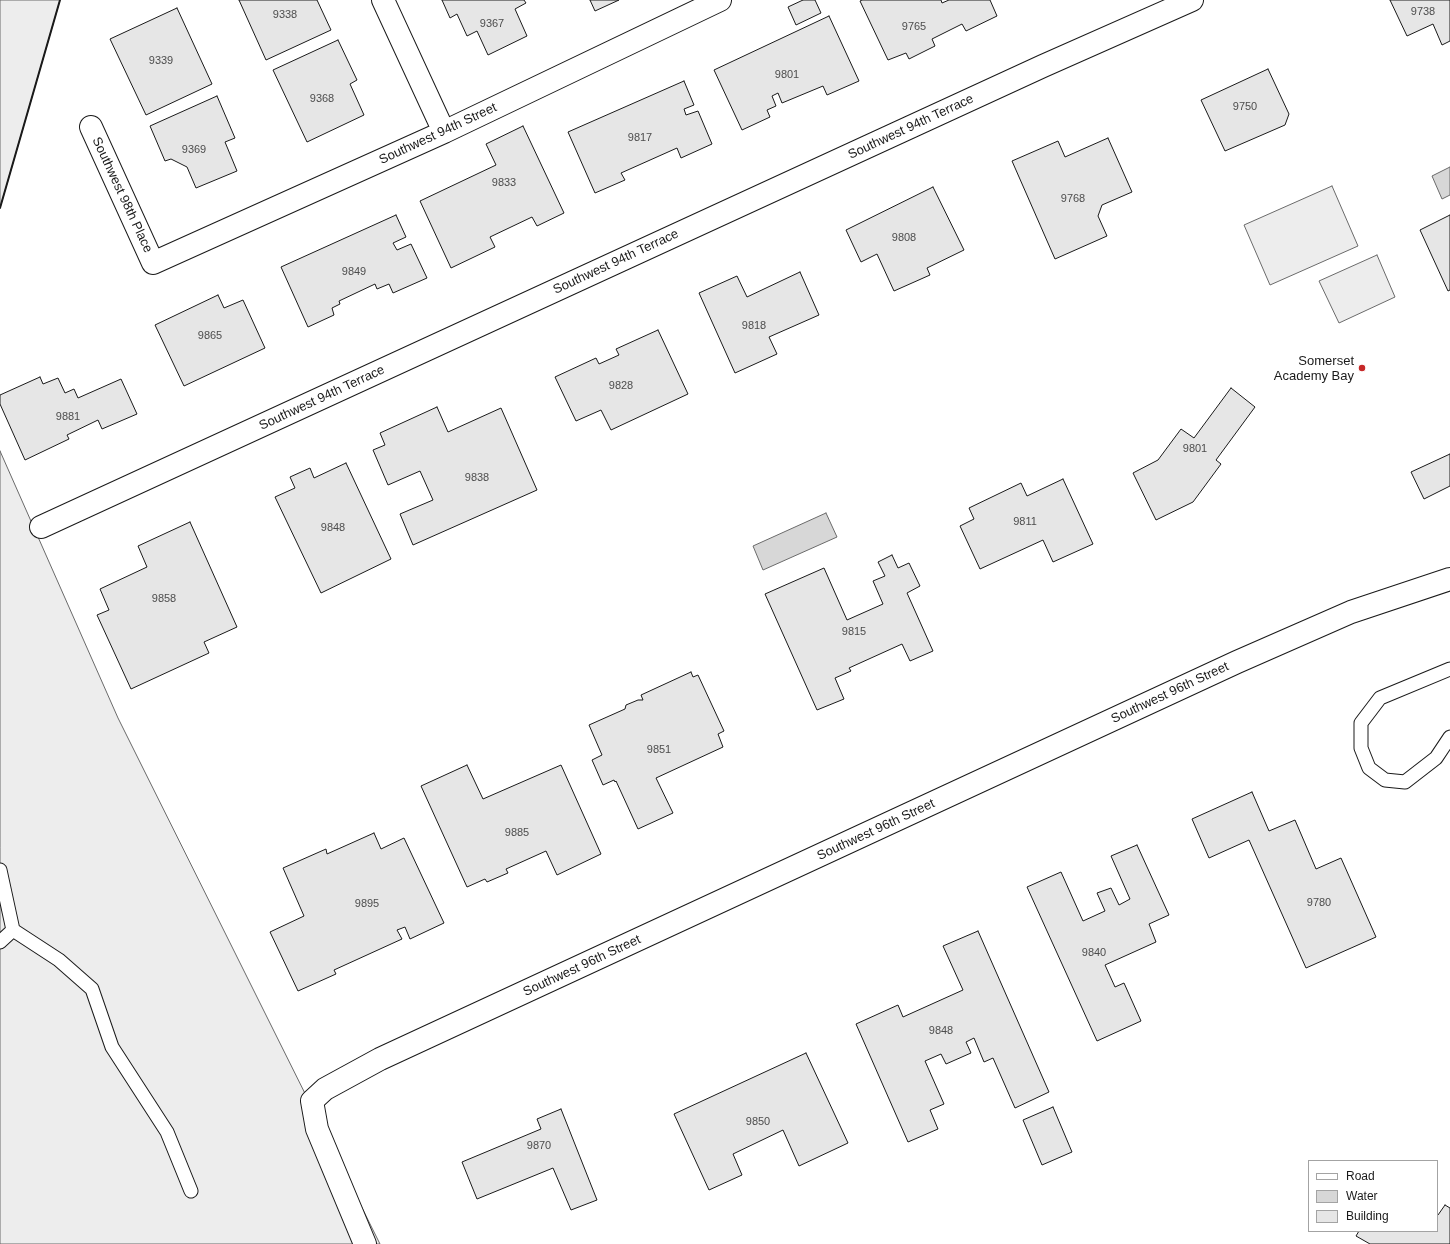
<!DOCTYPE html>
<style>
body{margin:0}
#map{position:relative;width:1450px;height:1244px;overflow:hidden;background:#fff;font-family:Helvetica,sans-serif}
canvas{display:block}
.legend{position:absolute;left:1308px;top:1160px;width:130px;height:72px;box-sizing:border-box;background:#fff;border:1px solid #a3a3a3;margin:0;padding:5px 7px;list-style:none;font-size:12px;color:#1a1a1a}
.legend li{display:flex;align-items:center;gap:8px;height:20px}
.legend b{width:20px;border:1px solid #a3a3a3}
</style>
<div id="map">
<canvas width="1450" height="1244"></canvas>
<ul class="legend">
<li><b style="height:5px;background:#fff"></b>Road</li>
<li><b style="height:11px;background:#d7d7d7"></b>Water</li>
<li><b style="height:11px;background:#e6e6e6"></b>Building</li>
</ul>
</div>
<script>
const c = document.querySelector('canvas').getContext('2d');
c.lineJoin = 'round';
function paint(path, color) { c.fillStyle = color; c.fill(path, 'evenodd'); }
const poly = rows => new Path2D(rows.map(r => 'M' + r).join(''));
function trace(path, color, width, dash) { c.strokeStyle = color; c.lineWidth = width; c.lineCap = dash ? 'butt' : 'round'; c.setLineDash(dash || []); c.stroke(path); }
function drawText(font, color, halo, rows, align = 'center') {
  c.font = font + ' Helvetica,sans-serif'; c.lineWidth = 3; c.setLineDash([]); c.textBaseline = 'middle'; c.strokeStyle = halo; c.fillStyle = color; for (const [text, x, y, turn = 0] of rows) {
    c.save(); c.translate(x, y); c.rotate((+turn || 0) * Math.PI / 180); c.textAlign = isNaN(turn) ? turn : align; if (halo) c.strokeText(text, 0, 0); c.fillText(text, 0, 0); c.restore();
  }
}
const built = poly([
 [0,0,60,0,0,208,0,0],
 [1332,186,1358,246,1270,285,1244,225,1332,186],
 [1377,255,1395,297,1339,323,1319,281,1377,255],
 [0,451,118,718,380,1244,0,1244,0,451]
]);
const water = poly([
 [1450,167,1450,195,1442,199,1432,176,1450,167],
 [826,513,837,537,763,570,753,546,826,513]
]);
const building = poly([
 [239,0,317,0,331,30,266,60,239,0],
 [442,0,524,0,526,3,515,9,527,36,488,55,477,31,467,36,457,14,450,18,442,0],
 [590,0,619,0,595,11,590,0],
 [803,0,815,0,821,13,796,25,788,7,803,0],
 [862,0,941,0,942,3,949,0,990,0,997,16,966,31,962,24,932,39,935,46,909,59,906,53,888,60,860,1,862,0],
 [1390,0,1450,0,1450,41,1442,45,1433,24,1407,36,1390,0],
 [177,8,212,84,146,115,110,39,177,8],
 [829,16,859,81,827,95,823,86,782,103,778,93,772,96,776,106,767,110,770,117,742,130,714,70,829,16],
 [338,40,357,80,350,84,364,115,307,142,273,70,338,40],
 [1268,69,1289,114,1285,125,1225,151,1201,100,1268,69],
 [684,81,694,105,684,109,686,115,698,111,712,144,681,158,677,148,621,173,625,180,595,193,568,132,684,81],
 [217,96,235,138,225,142,237,171,196,188,187,167,171,159,165,161,150,126,217,96],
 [523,126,564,213,537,226,532,217,490,237,495,247,451,268,420,201,496,165,486,144,523,126],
 [1108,138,1132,192,1102,205,1098,216,1107,236,1055,259,1012,161,1058,141,1065,157,1108,138],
 [933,187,964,250,927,268,930,275,894,291,877,254,861,262,846,230,933,187],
 [396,215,406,237,393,243,397,250,411,244,427,278,393,293,389,284,377,289,375,284,339,301,340,304,332,308,334,315,308,327,281,267,396,215],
 [1450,215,1450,290,1448,291,1420,230,1450,215],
 [800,272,819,315,769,337,777,354,735,373,699,293,737,276,747,297,800,272],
 [218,295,224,308,243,300,265,348,184,386,155,325,218,295],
 [658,330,688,394,611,430,601,410,576,421,555,377,596,358,599,364,619,355,616,349,658,330],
 [40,377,43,384,58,378,65,393,74,389,78,398,121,379,137,414,102,429,98,420,67,435,69,439,25,460,0,404,0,395,40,377],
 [1231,388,1255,407,1216,460,1221,464,1193,502,1156,520,1133,473,1158,460,1181,429,1194,438,1231,388],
 [437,407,448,432,501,408,537,490,413,545,400,514,433,500,420,471,388,485,373,450,385,445,380,433,437,407],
 [1450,454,1450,486,1424,499,1411,472,1450,454],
 [346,463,391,559,321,593,275,497,295,488,290,477,310,468,314,478,346,463],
 [1063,479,1093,544,1053,562,1043,540,980,569,960,526,974,519,969,508,1021,483,1027,496,1063,479],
 [190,522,237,627,204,642,209,653,131,689,97,615,109,610,100,589,147,567,138,546,190,522],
 [892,555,898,568,909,563,920,586,907,593,933,651,910,661,902,644,849,668,851,671,835,678,844,699,817,710,765,594,824,568,847,620,883,604,873,581,885,576,878,562,892,555],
 [691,672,693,677,698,675,724,731,718,734,723,747,656,778,673,813,638,829,616,781,615,782,614,780,603,785,592,760,602,755,589,725,625,709,626,705,638,700,643,700,641,695,691,672],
 [467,765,483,799,561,765,601,854,557,875,546,851,506,869,508,873,487,882,485,879,467,887,421,786,467,765],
 [1252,792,1269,831,1295,820,1316,869,1341,858,1376,937,1306,968,1249,840,1209,858,1192,819,1252,792],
 [374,833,381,849,404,838,444,923,410,939,405,927,397,930,402,939,334,970,336,974,298,991,270,932,304,916,283,868,326,849,327,854,374,833],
 [1137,845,1169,915,1149,924,1156,942,1105,965,1115,987,1124,983,1141,1021,1097,1041,1027,887,1061,872,1083,921,1105,911,1097,893,1111,888,1119,905,1130,899,1111,856,1137,845],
 [978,931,1049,1092,1015,1108,993,1058,984,1062,974,1038,966,1042,971,1053,946,1064,941,1054,925,1061,944,1104,930,1110,938,1129,908,1142,856,1024,898,1005,903,1017,963,990,943,946,978,931],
 [806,1053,848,1143,799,1166,783,1130,733,1154,742,1175,709,1190,674,1114,806,1053],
 [1053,1107,1072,1152,1042,1165,1023,1120,1053,1107],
 [561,1109,597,1200,571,1210,553,1168,477,1199,462,1162,541,1129,537,1119,561,1109],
 [1445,1205,1450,1208,1450,1244,1370,1244,1356,1236,1359,1231,1437,1231,1437,1215,1438,1215,1445,1205]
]);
const lane = poly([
 [1450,669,1380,698,1361,723,1361,748,1369,768,1385,780,1405,782,1436,758,1450,737],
 [0,870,13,930,0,942],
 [13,930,59,960,92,989,112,1047,167,1132,191,1191]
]);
const street = poly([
 [383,0,444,132],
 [91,127,153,263,444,132,720,0],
 [41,527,1043,66,1192,0],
 [365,1244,317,1129,312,1101,325,1089,380,1059,1237,662,1351,612,1450,579]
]);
const wall = poly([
 [0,208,60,0]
]);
const markers = [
 [1362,368,4,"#c62828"]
];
const numberNames = [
 ["9738",1423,12],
 ["9338",285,15],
 ["9367",492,24],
 ["9765",914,27],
 ["9339",161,61],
 ["9801",787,75],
 ["9368",322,99],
 ["9750",1245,107],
 ["9817",640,138],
 ["9369",194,150],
 ["9833",504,183],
 ["9768",1073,199],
 ["9808",904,238],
 ["9849",354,272],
 ["9818",754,326],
 ["9865",210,336],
 ["9828",621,386],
 ["9881",68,417],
 ["9801",1195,449],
 ["9838",477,478],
 ["9811",1025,522],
 ["9848",333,528],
 ["9858",164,599],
 ["9815",854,632],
 ["9851",659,750],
 ["9885",517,833],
 ["9780",1319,903],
 ["9895",367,904],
 ["9840",1094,953],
 ["9848",941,1031],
 ["9850",758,1122],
 ["9870",539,1146]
];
const streetNames = [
 ["Southwest 94th Terrace",911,127,-25],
 ["Southwest 94th Street",438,134,-25],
 ["Southwest 98th Place",122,195,65],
 ["Southwest 94th Terrace",616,262,-25],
 ["Southwest 94th Terrace",322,398,-25],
 ["Southwest 96th Street",1170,693,-25],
 ["Southwest 96th Street",876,830,-25],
 ["Southwest 96th Street",582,966,-25]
];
const poiNames = [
 ["Somerset",1354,361],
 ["Academy Bay",1354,376]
];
paint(built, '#ededed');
trace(built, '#6a6a6a', 1);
paint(water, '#d7d7d7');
trace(water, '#6a6a6a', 1);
paint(building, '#e6e6e6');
trace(building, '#1a1a1a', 1);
trace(lane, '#1a1a1a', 15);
trace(street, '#1a1a1a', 24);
trace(lane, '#fff', 13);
trace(street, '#fff', 22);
trace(wall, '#1a1a1a', 2);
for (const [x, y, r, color] of markers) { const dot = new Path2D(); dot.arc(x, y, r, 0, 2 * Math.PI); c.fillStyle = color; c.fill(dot); trace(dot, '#fff', 1.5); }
drawText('11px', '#4d4d4d', null, numberNames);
drawText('13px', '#1a1a1a', '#fff', streetNames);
drawText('13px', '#1a1a1a', '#fff', poiNames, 'right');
</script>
